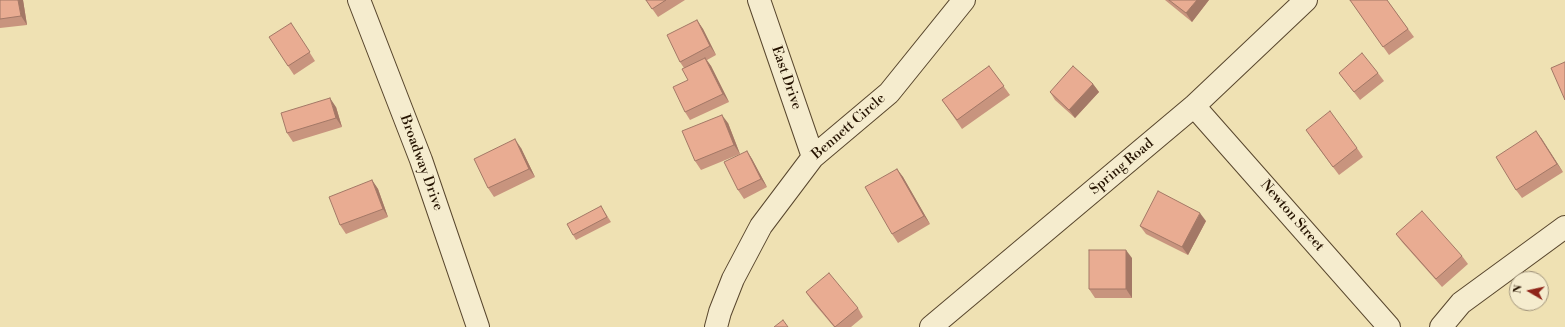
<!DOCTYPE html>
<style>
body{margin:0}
#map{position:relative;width:1565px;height:327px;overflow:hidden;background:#efe1b3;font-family:"Libre Bodoni",serif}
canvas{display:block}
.north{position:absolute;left:1509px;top:271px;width:40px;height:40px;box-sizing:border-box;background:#f5ecce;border:1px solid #a2957c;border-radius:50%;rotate:279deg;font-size:11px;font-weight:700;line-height:16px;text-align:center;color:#251300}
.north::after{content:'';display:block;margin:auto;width:14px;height:18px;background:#8f2418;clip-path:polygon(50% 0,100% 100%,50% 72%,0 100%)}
</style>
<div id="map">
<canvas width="1565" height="327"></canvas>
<div class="north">N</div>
</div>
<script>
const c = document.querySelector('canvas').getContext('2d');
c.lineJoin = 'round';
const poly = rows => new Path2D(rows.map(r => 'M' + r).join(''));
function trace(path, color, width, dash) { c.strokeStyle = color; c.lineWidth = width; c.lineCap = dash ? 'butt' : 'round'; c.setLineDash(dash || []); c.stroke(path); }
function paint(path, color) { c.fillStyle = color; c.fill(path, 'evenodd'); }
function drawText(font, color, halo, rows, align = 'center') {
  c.font = font + ' "Libre Bodoni",serif'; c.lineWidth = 3; c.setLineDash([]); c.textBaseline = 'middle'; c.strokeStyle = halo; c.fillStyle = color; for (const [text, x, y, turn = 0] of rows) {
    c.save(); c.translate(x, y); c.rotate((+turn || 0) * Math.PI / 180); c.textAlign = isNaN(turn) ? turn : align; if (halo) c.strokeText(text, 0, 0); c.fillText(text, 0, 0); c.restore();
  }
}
const minor = poly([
 [359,0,421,160,478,327],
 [759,0,813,157],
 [1194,106,1389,327],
 [716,327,720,312,733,279,761,226,813,157,889,93,964,0],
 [931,327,1194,106,1306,0],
 [1441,327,1461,303,1565,227]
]);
const wall = poly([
 [0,0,23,0,27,25,0,28],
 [646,0,685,0,658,17],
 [1165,0,1209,0,1192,22],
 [1350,0,1387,0,1414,37,1389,55],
 [697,20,703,29,716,55,707,60,711,66,729,102,690,120,685,112,688,80,684,68,680,62],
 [291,23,315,61,294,75,288,66],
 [989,66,1010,95,962,129,942,100],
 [1339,73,1378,73,1384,81,1360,100],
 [1093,84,1099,92,1075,118,1055,100,1050,92],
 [336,107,342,127,293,142,287,133],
 [728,123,740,154,701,170,695,161],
 [1536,131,1563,172,1522,198,1516,190],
 [1311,138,1357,148,1363,157,1339,175],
 [521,148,535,177,494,197,488,188],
 [747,151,752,159,767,187,744,199,738,190],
 [897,169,903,177,930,224,898,243,892,234],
 [372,180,378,189,388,217,346,234,340,225],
 [601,206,611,222,576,240,573,235],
 [1206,221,1188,255,1146,234,1140,226],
 [1396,234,1462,256,1468,264,1442,287,1402,242],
 [1132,258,1132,298,1095,298,1089,289],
 [806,292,858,308,863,317,851,327,834,327,812,301]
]);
const shadedWall = poly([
 [18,0,23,0,27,25,21,16],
 [1197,0,1209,0,1192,22,1186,13],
 [697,20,703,29,716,55,710,46],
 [705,58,711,66,729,102,723,94],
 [1093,84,1099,92,1075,118,1069,110],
 [330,98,336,107,342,127,336,118],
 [722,115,728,123,740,154,734,145],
 [1536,131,1542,139,1563,172,1557,164],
 [515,139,521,148,535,177,529,169],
 [747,151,752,159,767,187,761,179],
 [897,169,903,177,930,224,924,216],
 [372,180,378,189,388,217,383,209],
 [1200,213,1206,221,1188,255,1182,247],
 [1126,250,1132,258,1132,298,1126,289]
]);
const building = poly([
 [0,0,18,0,21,16,0,19,0,0],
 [646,0,666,0,652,9,646,0],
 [1169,0,1197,0,1186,13,1169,0],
 [1350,0,1387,0,1408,29,1383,47,1350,0],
 [697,20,710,46,680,62,667,35,697,20],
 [291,23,310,52,288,66,269,37,291,23],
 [1362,53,1378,73,1354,92,1339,73,1362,53],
 [705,58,723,94,685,112,673,87,688,80,682,69,705,58],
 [1565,62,1565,100,1551,68,1565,62],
 [989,66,1004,86,957,120,942,100,989,66],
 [1073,66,1093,84,1069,110,1050,92,1073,66],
 [330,98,336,118,287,133,281,113,330,98],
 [1330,111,1357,148,1333,167,1306,130,1330,111],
 [722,115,734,145,695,161,682,131,722,115],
 [1536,131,1557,164,1516,190,1496,157,1536,131],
 [515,139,529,169,488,188,474,159,515,139],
 [747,151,761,179,738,190,724,162,747,151],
 [897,169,924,216,892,234,865,187,897,169],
 [372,180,383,209,340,225,329,197,372,180],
 [1158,191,1200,213,1182,247,1140,226,1158,191],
 [601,206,607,217,573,235,567,224,601,206],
 [1422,211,1462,256,1436,279,1396,234,1422,211],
 [1089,250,1126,250,1126,289,1089,289,1089,250],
 [829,273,858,308,835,327,806,292,829,273],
 [783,320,788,327,774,327,783,320]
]);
const streetNames = [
 ["East Drive",786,78,71],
 ["Bennett Circle",849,127,-41],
 ["Broadway Drive",421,163,70],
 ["Spring Road",1122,167,-40],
 ["Newton Street",1292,216,49]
];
trace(minor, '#58462d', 24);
trace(minor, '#f5ecce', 22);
paint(wall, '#c8947e');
paint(shadedWall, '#a37866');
paint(building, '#e9ac92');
trace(building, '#a37866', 1);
drawText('14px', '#251300', '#f5ecce', streetNames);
</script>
